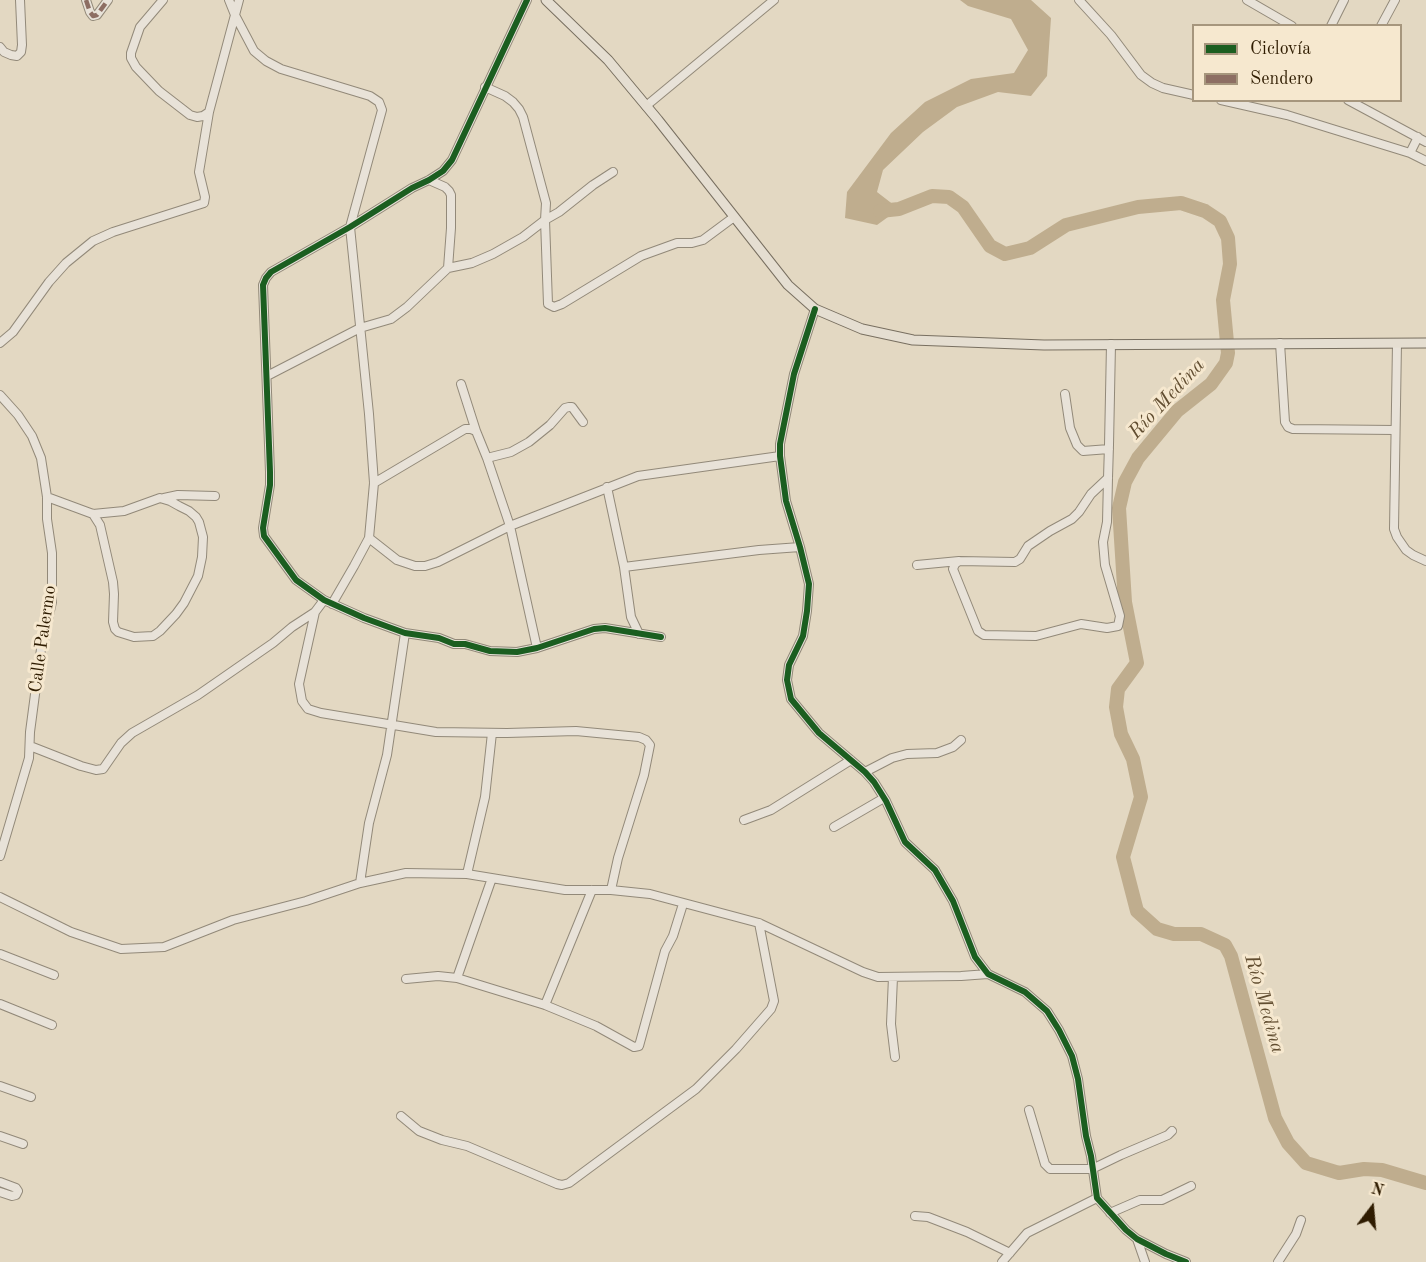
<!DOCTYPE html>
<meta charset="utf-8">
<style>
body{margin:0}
#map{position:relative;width:1426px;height:1262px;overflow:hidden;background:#e3d8c2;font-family:"Old Standard TT",serif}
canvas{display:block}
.legend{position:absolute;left:1192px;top:24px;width:210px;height:78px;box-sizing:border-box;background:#f6e8cf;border:2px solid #a6967d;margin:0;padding:8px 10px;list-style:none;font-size:18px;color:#2f1c01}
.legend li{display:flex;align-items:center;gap:12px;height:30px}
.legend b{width:30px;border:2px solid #a6967d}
.north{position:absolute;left:1342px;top:1178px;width:60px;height:60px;-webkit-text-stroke:4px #f6e8cf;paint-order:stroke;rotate:16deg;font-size:16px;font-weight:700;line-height:24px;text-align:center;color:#2f1c01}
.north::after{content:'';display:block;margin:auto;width:21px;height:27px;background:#2f1c01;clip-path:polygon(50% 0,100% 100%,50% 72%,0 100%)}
</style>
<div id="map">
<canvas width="1426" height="1262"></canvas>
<ul class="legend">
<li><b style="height:8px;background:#1b5e20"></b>Ciclovía</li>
<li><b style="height:8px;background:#8d6e63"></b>Sendero</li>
</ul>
<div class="north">N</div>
</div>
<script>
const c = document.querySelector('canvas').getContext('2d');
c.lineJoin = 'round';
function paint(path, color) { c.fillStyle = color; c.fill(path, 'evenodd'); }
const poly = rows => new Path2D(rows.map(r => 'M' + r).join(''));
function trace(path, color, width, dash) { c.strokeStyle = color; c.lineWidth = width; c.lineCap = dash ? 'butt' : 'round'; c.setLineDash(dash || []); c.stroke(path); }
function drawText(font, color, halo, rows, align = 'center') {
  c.font = font + ' "Old Standard TT",serif'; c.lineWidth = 6; c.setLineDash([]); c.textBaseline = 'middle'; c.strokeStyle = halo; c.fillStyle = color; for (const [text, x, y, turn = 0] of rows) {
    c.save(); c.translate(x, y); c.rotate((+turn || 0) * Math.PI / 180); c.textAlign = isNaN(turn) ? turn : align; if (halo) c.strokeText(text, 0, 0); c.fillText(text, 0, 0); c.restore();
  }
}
const water = poly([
 [960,0,1031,0,1051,18,1047,76,1031,96,998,92,957,107,923,132,883,170,877,192,899,209,877,225,845,218,847,192,891,133,925,102,971,79,1014,73,1028,50,1011,19,968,6]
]);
const river = poly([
 [880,211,899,209,932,196,949,197,963,207,990,246,1005,254,1030,248,1066,225,1138,207,1181,203,1205,211,1220,221,1228,238,1230,264,1223,300,1228,353,1226,363,1211,384,1177,411,1138,458,1125,482,1119,508,1125,602,1137,663,1118,689,1116,707,1121,734,1133,759,1141,797,1123,857,1137,911,1157,929,1174,934,1201,934,1225,945,1231,956,1275,1118,1288,1143,1306,1163,1339,1173,1364,1169,1382,1170,1426,1183]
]);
const minor = poly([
 [86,0,90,12,93,16,97,15,108,0],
 [163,0,140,27,131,53,131,58,136,67,159,91,190,115,197,117,203,116,209,112,235,15,229,0],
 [239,0,235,15,254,51,266,61,281,69,370,96,379,102,382,110,350,227,369,414,374,483,369,538,354,566,332,604],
 [527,0,452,160,443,171,429,180,412,188,350,227,271,272,266,278,263,285,270,472,270,485,263,528,264,536,296,580,324,600,364,618,405,633,439,638,454,644,465,644,490,651,517,652,537,648,594,629,605,628,661,637],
 [1079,0,1111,35,1141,75,1152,83,1163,88,1194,95],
 [1247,0,1292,26],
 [1331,26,1344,0],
 [1381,26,1395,0],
 [0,47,4,52,11,55,17,56,21,52,22,45,20,0],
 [1221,100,1287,115,1410,153,1426,161],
 [1348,100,1426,142],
 [646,106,774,0],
 [1410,153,1418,137],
 [613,172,593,185,559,212,545,220,548,304,554,307,562,304,641,256,677,243,692,243,703,240,734,217],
 [429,180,445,187,449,191,451,195,451,228,448,268],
 [815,309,794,374,780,444,780,456,786,501,800,547,809,584,807,611,803,636,789,665,787,680,791,699,819,733,865,772,874,782,886,801,905,842,935,870,953,901,975,957,988,974,1025,992,1047,1011,1059,1030,1072,1056,1078,1079,1086,1136,1091,1156,1097,1198,1126,1230,1137,1239,1166,1254,1186,1262],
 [0,343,13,332,49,282,66,263,93,241,113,232,204,203,205,197,199,172,209,112],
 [1280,343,1285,422,1288,427,1293,429,1395,430],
 [1397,343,1394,529,1397,537,1406,550,1413,555,1426,561],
 [267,376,360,328,391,319,407,307,448,268,472,263,493,254,523,237,545,220,546,203,523,117,519,109,513,102,505,96,485,87],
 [461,384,476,431],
 [1065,394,1070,428,1077,445,1083,451,1109,449],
 [0,395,18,415,32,436,41,458,47,497,47,519,52,553,52,602,41,649,30,732,29,758,0,856],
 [487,458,511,452,529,442,550,425,565,408,569,407,572,407,583,422],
 [1108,478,1091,494,1079,512,1072,519,1050,531,1028,546,1020,559,1015,562,959,561,955,564,953,569,978,631,984,635,1036,636,1081,624,1107,628,1118,626,1120,616,1105,565,1103,542,1107,522,1108,478,1109,445,1111,344],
 [374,483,465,429,471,429,476,431,487,458,510,526,537,648],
 [607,487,624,567,759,550,800,547],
 [47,497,93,514,124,511,160,498,170,501,179,506,189,511,196,517,199,522,203,537,202,557,198,576,184,603,176,614,160,631,153,636,134,637,118,632,115,629,113,622,114,594,113,582,100,525,93,514],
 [164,498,178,495,215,496],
 [369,538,397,560,415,566,425,566,438,562,510,526,638,476,780,456],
 [917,565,959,561],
 [624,567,631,617,639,634],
 [324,600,315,612,299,684,302,701,308,709,321,713,436,732,507,733,576,731,639,737,646,740,650,745,644,775,618,858,611,890],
 [30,746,81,766,96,770,103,769,121,743,132,733,198,695,273,643,292,627,315,612],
 [865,772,892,758,907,754,937,753,953,747,961,740],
 [744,820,771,810,851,760],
 [834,827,884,798],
 [467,874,485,797,492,733],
 [360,883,369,823,387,755,405,633],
 [0,897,71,932,121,949,164,947,233,920,306,901,360,883,406,873,467,874,565,890,611,890,650,894,759,923,863,972,878,977,961,976,988,974],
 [0,954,54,975],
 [893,977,891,1024,895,1057],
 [457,978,492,878],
 [406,979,438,976,457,978,545,1005,596,1026,634,1047,639,1046,665,951,673,936,683,904],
 [0,1004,52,1025],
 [545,1005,592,890],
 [0,1086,31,1097],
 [1029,1110,1045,1164,1050,1169,1092,1169,1121,1155,1168,1135,1172,1131],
 [401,1116,419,1131,442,1140,467,1146,557,1184,562,1185,569,1183,696,1089,736,1049,771,1009,774,1001,759,923],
 [0,1136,23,1144],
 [0,1182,16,1188,18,1191,16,1195,12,1196,0,1192],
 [1110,1213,1140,1200,1162,1200,1191,1186],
 [915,1216,928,1217,967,1232,1010,1253],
 [1137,1239,1145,1262],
 [1002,1262,1027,1233,1097,1198],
 [1278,1262,1296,1234,1301,1220]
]);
const major = poly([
 [546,0,608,60,658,120,788,285,815,309,862,329,913,340,1044,345,1426,343]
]);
const quiet = poly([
 [86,0,90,12,93,16,97,15,108,0]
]);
const cycleway = poly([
 [527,0,452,160,443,171,429,180,412,188,350,227,271,272,266,278,263,285,270,472,270,485,263,528,264,536,296,580,324,600,364,618,405,633,439,638,454,644,465,644,490,651,517,652,537,648,594,629,605,628,661,637],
 [815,309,794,374,780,444,780,456,786,501,800,547,809,584,807,611,803,636,789,665,787,680,791,699,819,733,865,772,874,782,886,801,905,842,935,870,953,901,975,957,988,974,1025,992,1047,1011,1059,1030,1072,1056,1078,1079,1086,1136,1091,1156,1097,1198,1126,1230,1137,1239,1166,1254,1186,1262]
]);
const streetNames = [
 ["Calle Palermo",43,639,-82]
];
const waterNames = [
 ["Río Medina",1167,399,-47],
 ["Río Medina",1264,1004,74]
];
paint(water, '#bfad8e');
trace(river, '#bfad8e', 14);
trace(minor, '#928979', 10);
trace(major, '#786f60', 11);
trace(minor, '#e8e2d8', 8);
trace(major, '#e5ded1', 9);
trace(quiet, '#8d6e63', 4.5, [9, 4.5]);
trace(cycleway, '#1b5e20', 6);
drawText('18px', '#2f1c01', '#f6e8cf', streetNames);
drawText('italic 20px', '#624e31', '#f6e8cf', waterNames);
</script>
